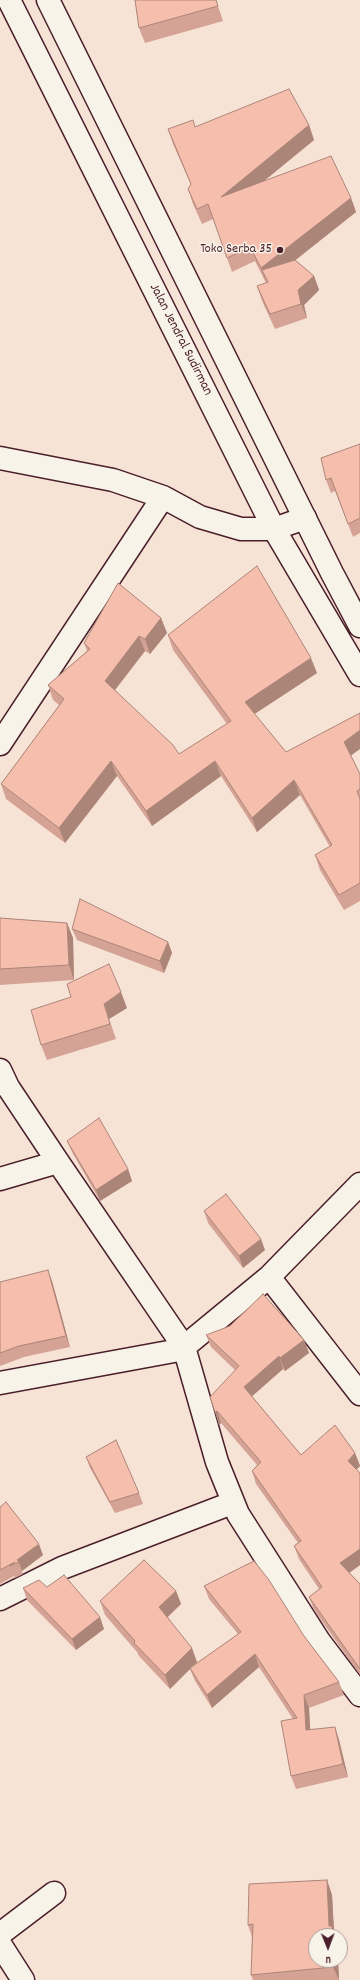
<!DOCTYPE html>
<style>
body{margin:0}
#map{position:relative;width:360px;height:1980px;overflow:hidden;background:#f7e3d6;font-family:Dekko,sans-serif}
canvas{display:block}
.north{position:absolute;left:308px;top:1928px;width:40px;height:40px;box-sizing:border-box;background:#f7f3e8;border:1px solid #b29e9c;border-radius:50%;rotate:179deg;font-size:11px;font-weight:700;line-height:16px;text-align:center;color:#4a1f2b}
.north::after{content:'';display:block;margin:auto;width:14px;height:18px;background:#4a1f2b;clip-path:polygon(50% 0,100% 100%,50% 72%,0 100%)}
</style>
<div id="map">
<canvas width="360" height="1980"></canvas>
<div class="north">U</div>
</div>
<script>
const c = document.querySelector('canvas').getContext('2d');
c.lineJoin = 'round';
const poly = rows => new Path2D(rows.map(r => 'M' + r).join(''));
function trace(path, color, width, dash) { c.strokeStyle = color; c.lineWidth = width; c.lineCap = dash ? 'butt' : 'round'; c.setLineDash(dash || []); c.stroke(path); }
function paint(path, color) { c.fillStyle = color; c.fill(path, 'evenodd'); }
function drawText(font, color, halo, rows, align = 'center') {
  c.font = font + ' Dekko,sans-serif'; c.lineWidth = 3; c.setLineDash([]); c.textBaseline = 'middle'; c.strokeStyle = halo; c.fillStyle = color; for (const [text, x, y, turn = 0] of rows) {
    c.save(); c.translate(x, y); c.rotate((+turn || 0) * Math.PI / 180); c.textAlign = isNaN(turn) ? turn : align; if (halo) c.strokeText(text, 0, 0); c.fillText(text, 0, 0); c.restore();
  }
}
const street = poly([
 [0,458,113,480,163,497,200,517,241,529,274,529,305,518],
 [0,744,163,497],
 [0,1070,8,1087,58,1162,184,1347,217,1462,238,1514,319,1641,360,1695],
 [0,1179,58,1162],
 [269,1277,360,1394],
 [0,1383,174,1351,184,1347,269,1277,360,1184],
 [0,1599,62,1568,232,1503],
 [0,1934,54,1893],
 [0,1944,23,1980]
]);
const highway = poly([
 [9,0,274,529,360,675],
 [48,0,332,573,360,626]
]);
const wall = poly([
 [216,0,223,21,145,43,139,28],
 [309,125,314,140,263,182,351,198,356,212,295,260,314,276,319,290,304,305,307,318,275,329,262,301,257,286,266,283,255,261,232,272,213,219,202,224,193,204,188,189,191,185,173,144,168,129,195,127],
 [360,444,360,533,353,537,335,491,331,493,326,480],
 [161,618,167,633,150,654,145,651,115,690,179,754,227,724,173,650,168,635,317,673,254,714,286,752,351,756,360,774,360,901,344,910,320,870,315,855,330,847,300,795,257,832,221,776,152,826,117,776,65,843,6,799,1,784,59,705,53,700,48,685,87,651,84,643],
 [0,918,67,923,73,938,74,980,0,985],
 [72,929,168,942,172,953,164,973,77,940],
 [127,1008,109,1019,116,1039,47,1060,41,1045],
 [67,1141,128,1169,132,1181,100,1201,72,1152],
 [204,1211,265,1250,243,1268,208,1223],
 [52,1281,70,1347,24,1357,0,1366,0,1282],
 [206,1335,304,1340,309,1353,285,1371,283,1369,252,1396,301,1455,355,1453,360,1466,356,1470,360,1565,349,1573,360,1584,360,1675,314,1610,309,1597,319,1589,299,1559,294,1546,298,1543,256,1484,252,1471,257,1465,221,1423,219,1425,215,1412,235,1370,211,1347],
 [86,1457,139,1493,143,1504,115,1513,90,1468],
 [0,1507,43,1555,22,1571,23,1574,15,1578,14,1576,0,1584],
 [204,1586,304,1636,339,1682,344,1695,309,1708,310,1730,335,1727,339,1740,348,1777,296,1789,291,1776,293,1719,259,1667,212,1708,195,1681,190,1669,170,1689,139,1656,137,1652,105,1615,100,1601,176,1591,181,1604,168,1617,197,1662,193,1666,238,1634,209,1599],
 [47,1587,104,1629,76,1650,27,1600,23,1588],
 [327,1880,332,1895,334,1931,316,1960,338,1960,339,1980,253,1980,251,1975,252,1937,248,1925]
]);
const shadedWall = poly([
 [309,125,314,140,226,212,221,197],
 [351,198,356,212,268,282,262,270,266,283,261,268],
 [314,276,319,290,304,305,307,318,301,304,298,290],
 [161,618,167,633,150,654,145,639],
 [139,636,145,651,111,695,105,681],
 [311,658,317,673,250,717,245,702],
 [360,730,360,749,349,757,344,742],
 [111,761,117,776,65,843,59,828],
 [215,761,221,776,152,826,146,811],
 [294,780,300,795,257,832,252,818],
 [67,923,73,938,74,980,69,965],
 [168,942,172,953,164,973,160,961],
 [121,992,127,1008,109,1019,116,1039,104,1004],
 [128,1169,132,1181,100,1201,96,1190],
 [261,1239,265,1250,243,1268,239,1256],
 [48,1270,52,1281,70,1347,66,1336],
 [304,1340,309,1353,285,1371,280,1358],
 [279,1356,283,1369,249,1399,244,1387],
 [217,1411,221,1423,219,1425,215,1412],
 [355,1453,360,1466,352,1474,348,1461],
 [39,1544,43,1555,22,1571,19,1562,17,1560],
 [360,1549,360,1565,345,1576,340,1563],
 [176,1591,181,1604,164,1620,159,1607],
 [100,1617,104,1629,76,1650,72,1639],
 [192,1648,197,1662,170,1689,165,1675],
 [255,1654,259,1667,212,1708,207,1695],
 [304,1695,309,1708,311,1743,306,1730],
 [335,1727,339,1740,348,1777,343,1764],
 [327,1880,332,1895,334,1931,336,1936,332,1936,329,1926],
 [333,1960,338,1960,339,1980,333,1967]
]);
const building = poly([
 [135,0,216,0,218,6,139,28,135,0],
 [289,89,309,125,221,197,331,156,351,198,261,268,250,247,227,258,208,204,197,209,188,189,191,184,168,129,193,120,195,127,289,89],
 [295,260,314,276,298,290,301,304,270,314,257,286,268,282,262,270,295,260],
 [360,444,360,518,348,524,331,478,326,480,321,458,360,444],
 [257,566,311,658,245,702,286,752,360,713,360,730,344,742,360,774,360,789,357,791,360,799,360,883,339,895,315,855,332,845,294,780,252,818,215,761,146,811,111,761,59,828,1,784,64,699,48,685,90,649,84,643,118,583,161,618,145,639,139,636,105,681,173,745,179,754,231,721,168,635,257,566],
 [80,899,168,942,160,961,72,929,80,899],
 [0,918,67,923,69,965,0,969,0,918],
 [109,964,121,992,104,1004,110,1024,41,1045,31,1010,71,997,67,984,109,964],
 [99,1118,128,1169,96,1190,67,1141,99,1118],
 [226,1194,261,1239,239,1256,204,1211,226,1194],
 [48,1270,66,1336,19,1346,0,1353,0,1282,48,1270],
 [263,1294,304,1340,280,1358,279,1356,244,1387,301,1455,335,1425,355,1453,348,1461,360,1473,360,1549,340,1563,360,1584,360,1669,309,1597,322,1587,294,1546,301,1541,252,1471,261,1462,217,1411,215,1412,210,1397,239,1366,206,1335,230,1326,263,1294],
 [116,1440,139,1493,110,1502,86,1457,116,1440],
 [6,1502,39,1544,17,1560,19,1562,10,1566,15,1562,0,1570,0,1507,6,1502],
 [144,1560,176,1591,159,1607,192,1648,165,1675,134,1643,135,1641,100,1601,144,1560],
 [254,1561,269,1580,304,1636,339,1682,304,1695,306,1730,335,1727,343,1764,291,1776,281,1721,297,1718,255,1654,207,1695,190,1668,241,1632,204,1586,254,1561],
 [64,1575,100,1617,72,1639,23,1588,39,1580,47,1587,64,1575],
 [327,1880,329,1926,332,1926,332,1936,316,1936,316,1960,333,1960,333,1967,251,1975,253,1924,248,1925,249,1884,327,1880]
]);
const markers = [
 [280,250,4,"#4a1f2b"]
];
const poiNames = [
 ["Toko Serba 35",272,250]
];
const streetNames = [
 ["Jalan Jendral Sudirman",180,340,63]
];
trace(street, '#4a1f2b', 25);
trace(highway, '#4a1f2b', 25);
trace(street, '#f7f3e8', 22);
trace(highway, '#f7f3e8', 22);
paint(wall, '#d4a395');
paint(shadedWall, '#ac8579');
paint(building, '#f6bead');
trace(building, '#ac8579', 1);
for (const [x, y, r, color] of markers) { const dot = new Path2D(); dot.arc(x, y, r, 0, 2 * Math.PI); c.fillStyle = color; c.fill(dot); trace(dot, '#f7f3e8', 1.5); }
drawText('14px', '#4a1f2b', '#f7f3e8', poiNames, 'right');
drawText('14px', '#4a1f2b', '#f7f3e8', streetNames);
</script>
